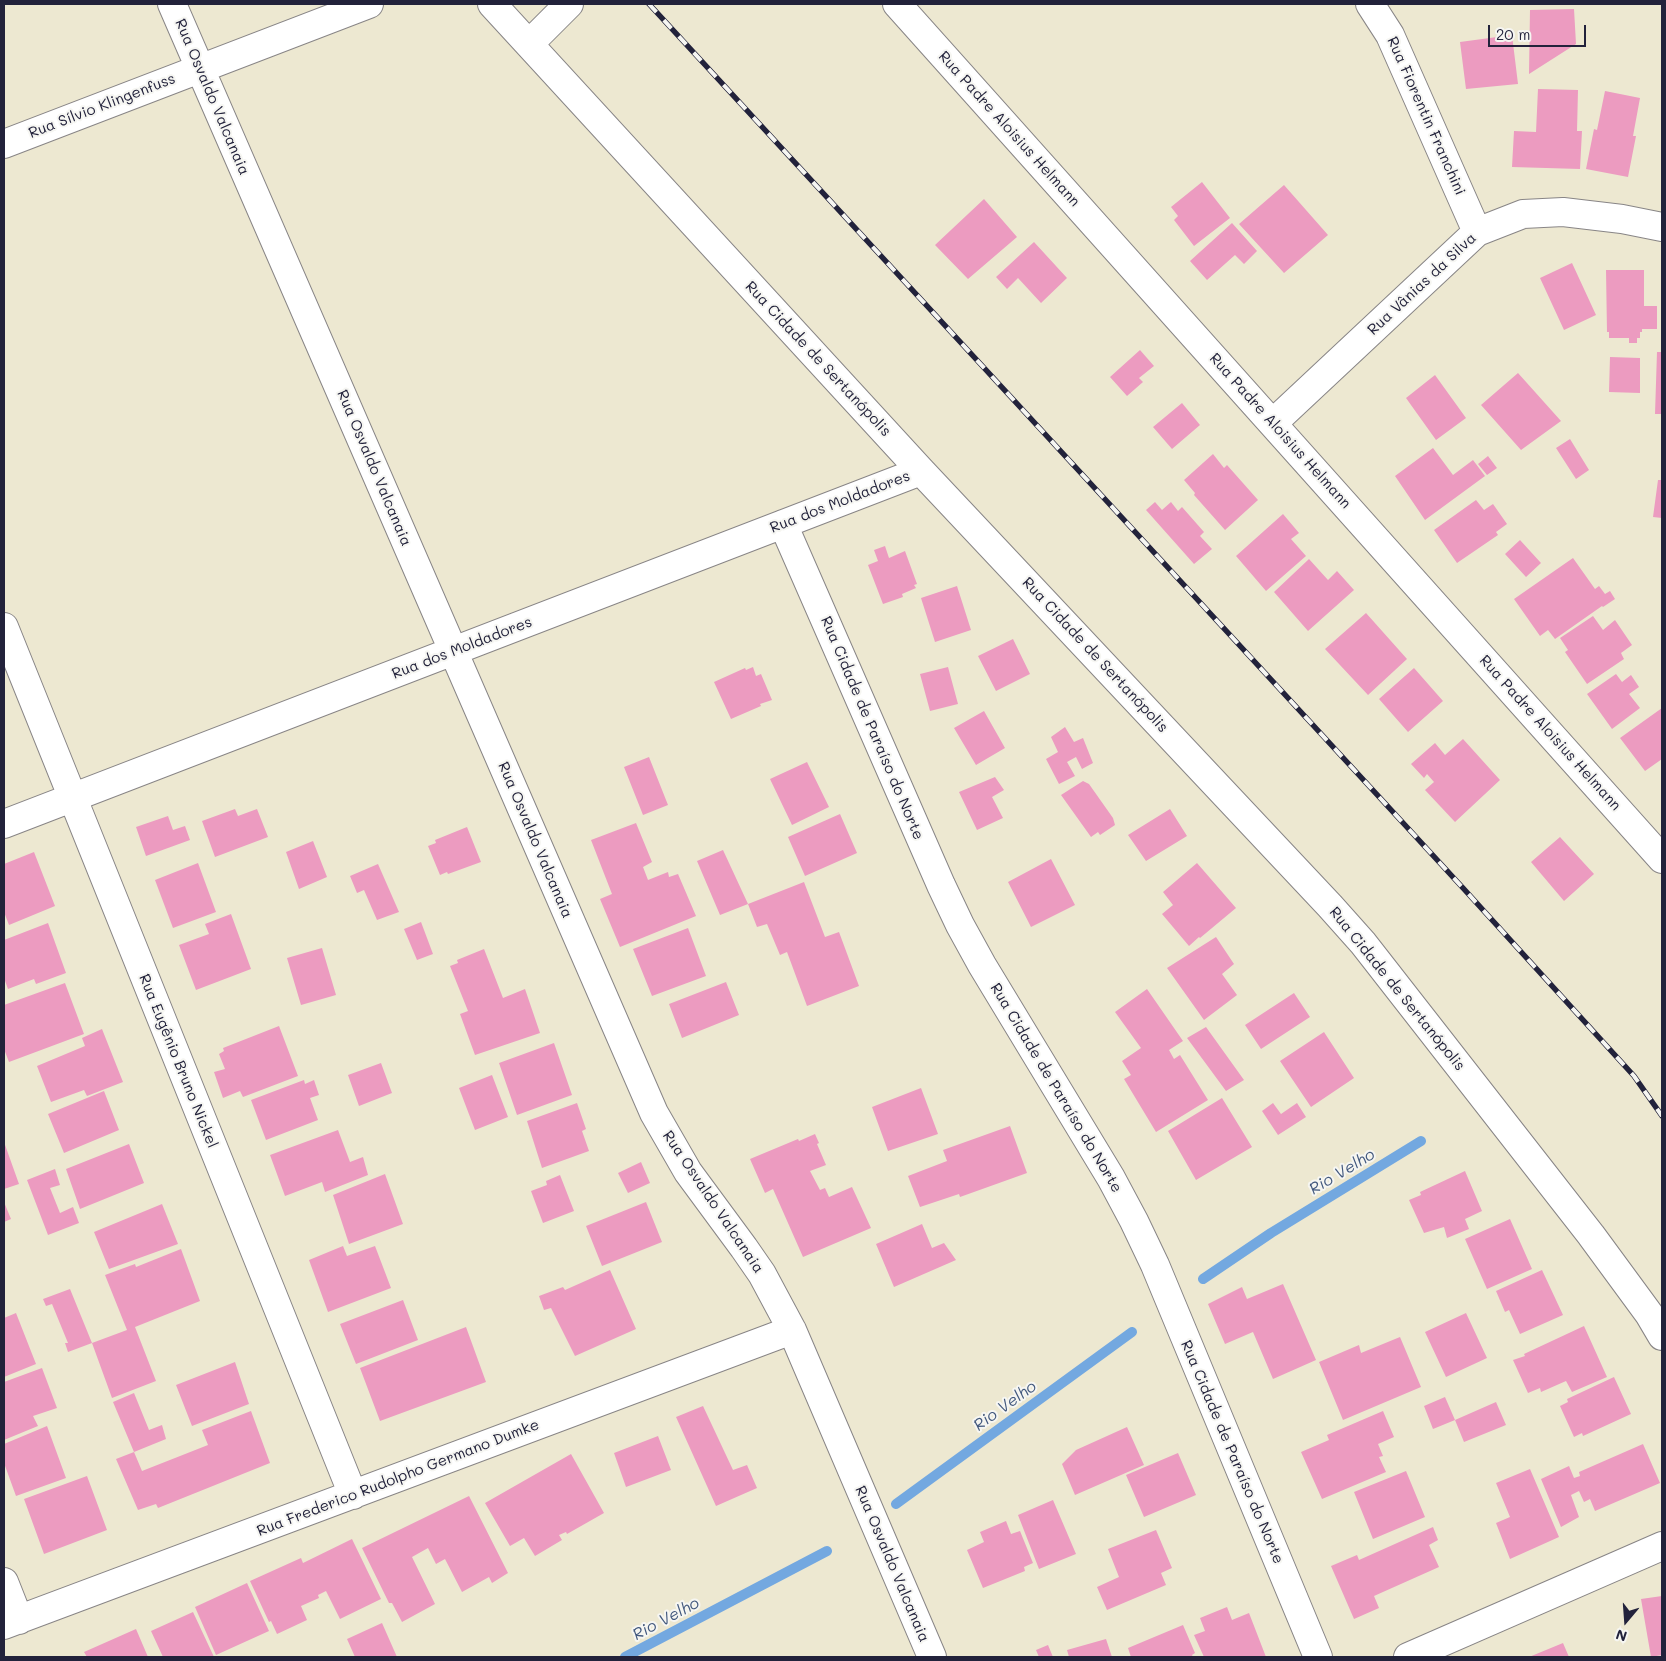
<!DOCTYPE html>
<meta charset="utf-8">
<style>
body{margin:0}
#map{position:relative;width:1666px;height:1661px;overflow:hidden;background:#ede8d1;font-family:Mali,sans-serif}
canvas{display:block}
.frame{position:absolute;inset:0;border:5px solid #22223b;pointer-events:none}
.north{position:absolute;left:1601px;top:1596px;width:50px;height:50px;-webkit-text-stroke:4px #f6f6f2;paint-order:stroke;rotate:198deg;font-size:14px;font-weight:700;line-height:20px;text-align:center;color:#22223b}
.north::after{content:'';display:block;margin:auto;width:18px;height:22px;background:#22223b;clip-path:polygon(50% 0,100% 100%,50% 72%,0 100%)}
.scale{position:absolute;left:1488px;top:25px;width:98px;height:22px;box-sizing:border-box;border:2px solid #22223b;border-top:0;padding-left:6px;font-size:15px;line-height:18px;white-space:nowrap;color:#22223b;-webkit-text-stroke:4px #f6f6f2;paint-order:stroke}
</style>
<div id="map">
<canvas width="1666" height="1661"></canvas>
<div class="frame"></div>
<div class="north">N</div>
<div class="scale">20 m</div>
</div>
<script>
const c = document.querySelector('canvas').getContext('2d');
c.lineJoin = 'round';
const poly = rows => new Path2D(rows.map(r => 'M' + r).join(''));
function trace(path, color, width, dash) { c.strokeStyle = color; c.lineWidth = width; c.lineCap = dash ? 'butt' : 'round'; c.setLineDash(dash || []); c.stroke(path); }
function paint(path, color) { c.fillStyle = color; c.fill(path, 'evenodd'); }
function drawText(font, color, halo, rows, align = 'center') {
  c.font = font + ' Mali,sans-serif'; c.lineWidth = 4; c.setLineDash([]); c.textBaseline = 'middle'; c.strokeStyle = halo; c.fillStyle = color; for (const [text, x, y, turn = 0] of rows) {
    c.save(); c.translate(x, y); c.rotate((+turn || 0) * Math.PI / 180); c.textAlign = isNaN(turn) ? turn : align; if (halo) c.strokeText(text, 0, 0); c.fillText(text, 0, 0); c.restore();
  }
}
const stream = poly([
 [1203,1279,1271,1233,1421,1141],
 [896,1504,1132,1332],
 [625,1657,827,1551]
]);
const building = poly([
 [1574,9,1576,44,1529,74,1530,10],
 [1512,35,1518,84,1466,89,1460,42],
 [1538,89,1578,90,1577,131,1582,131,1580,169,1512,167,1514,131,1536,132],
 [1605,91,1640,98,1633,136,1636,136,1628,177,1586,169,1594,129,1597,130],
 [1202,182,1230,218,1194,246,1174,220,1178,216,1171,207],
 [1284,185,1328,235,1284,273,1239,224],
 [984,199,1017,237,968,279,935,245],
 [1232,223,1257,251,1244,264,1235,255,1207,280,1190,261],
 [1034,242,1067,278,1041,303,1018,278,1007,289,996,277],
 [1572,263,1596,315,1564,330,1540,278],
 [1606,270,1644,270,1644,306,1657,306,1657,329,1642,329,1642,332,1640,332,1640,338,1637,338,1637,343,1629,343,1629,338,1609,338,1609,332,1607,332],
 [1140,350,1154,366,1139,378,1143,382,1127,396,1110,377],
 [1657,352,1662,352,1662,414,1655,414],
 [1610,357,1640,358,1640,393,1609,392],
 [1518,373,1561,421,1521,450,1481,405],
 [1435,375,1466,418,1436,440,1406,398],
 [1182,403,1200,425,1172,449,1153,427],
 [1570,439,1589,470,1576,479,1556,448],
 [1433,448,1453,475,1473,460,1485,476,1425,520,1395,476],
 [1213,454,1224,468,1227,465,1258,500,1225,530,1194,495,1195,493,1184,480],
 [1488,456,1497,468,1487,475,1478,464],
 [1658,480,1662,480,1662,518,1653,517],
 [1476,500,1484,510,1493,504,1507,524,1496,532,1498,535,1457,563,1434,530],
 [1155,502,1162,510,1171,502,1178,511,1182,507,1204,532,1200,536,1212,549,1194,564,1146,510],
 [1283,514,1299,533,1291,539,1306,556,1266,591,1236,556],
 [1520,540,1541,563,1526,577,1505,554],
 [885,546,889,558,905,551,917,584,914,585,916,588,902,594,903,597,883,604,868,565,878,561,874,550],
 [1573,558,1595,589,1599,586,1605,594,1610,591,1615,599,1603,607,1602,606,1555,639,1548,630,1540,636,1514,599],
 [1309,559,1328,580,1337,571,1354,590,1308,631,1274,592],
 [957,586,971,630,935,642,921,598],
 [1366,613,1407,659,1368,695,1325,649],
 [1593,616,1603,630,1615,620,1632,645,1621,653,1624,659,1587,684,1565,652,1568,650,1560,638],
 [1013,639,1030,674,996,691,978,656],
 [753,667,756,676,761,674,772,700,760,704,761,706,731,719,714,682,745,668,746,670],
 [948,667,958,704,930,711,920,674],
 [1414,668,1443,701,1408,732,1379,699],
 [1616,674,1622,682,1631,675,1639,687,1629,694,1640,708,1612,729,1587,694],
 [1662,708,1662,759,1645,771,1620,738],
 [984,711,1005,748,976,765,954,728],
 [1065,727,1074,742,1083,738,1093,763,1082,769,1076,757,1067,762,1075,776,1059,784,1046,759,1058,752,1051,737],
 [1463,739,1500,780,1455,822,1425,790,1434,782,1427,774,1424,778,1411,764,1435,743,1445,755],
 [649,757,668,805,643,815,624,767],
 [807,762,829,807,792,825,770,779],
 [995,777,1004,790,992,797,1003,818,977,830,959,792],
 [1083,781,1089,784,1113,818,1115,825,1100,835,1098,832,1091,837,1061,795],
 [235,809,238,816,257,809,268,837,215,857,202,821],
 [1170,809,1187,836,1146,861,1128,835],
 [840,814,857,853,805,876,788,837],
 [168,816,173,830,185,826,190,840,146,856,136,827],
 [636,823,652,862,643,867,648,880,668,872,669,877,678,874,696,916,620,947,600,899,612,894,591,840],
 [467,827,481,862,448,874,447,872,440,875,428,846,436,843,435,840],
 [1560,837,1594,874,1564,901,1531,862],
 [313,841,327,877,299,889,286,852],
 [723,850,748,904,720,915,697,861],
 [34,852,55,906,9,925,4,912,4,864],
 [1051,859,1075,905,1031,927,1008,882],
 [198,863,216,912,173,928,155,880],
 [1197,863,1236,908,1200,938,1199,937,1189,946,1162,914,1173,905,1163,892],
 [378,864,399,912,377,920,364,890,357,893,350,876],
 [804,882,825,937,839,932,859,986,807,1006,787,952,780,955,767,924,757,927,748,904],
 [231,914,251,969,196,990,179,945,209,934,205,924],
 [421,922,433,954,417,960,404,929],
 [48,923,66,973,36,984,34,979,8,989,4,978,4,940],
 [688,928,706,976,652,996,633,949],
 [1216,937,1234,964,1222,974,1237,995,1204,1020,1167,968],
 [322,948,336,995,301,1005,287,958],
 [484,949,503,998,525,989,540,1033,475,1055,460,1014,468,1011,450,966,458,963,457,960],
 [726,982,739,1015,682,1038,669,1004],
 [65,983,84,1034,9,1062,4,1049,4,1005],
 [1147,989,1183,1041,1169,1050,1174,1059,1180,1055,1208,1100,1156,1132,1124,1079,1131,1075,1122,1061,1141,1048,1115,1012],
 [1294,993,1310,1017,1261,1049,1245,1025],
 [279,1026,298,1076,243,1097,240,1091,223,1098,214,1072,225,1069,219,1054,224,1051,223,1048],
 [1206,1027,1244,1080,1226,1091,1187,1038],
 [102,1029,123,1082,87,1096,84,1090,51,1102,37,1066,85,1046,82,1038],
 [1324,1032,1354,1078,1311,1107,1280,1061],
 [554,1043,572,1095,517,1115,499,1063],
 [381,1063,392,1093,359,1106,348,1075],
 [492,1075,508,1117,475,1130,459,1088],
 [304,1080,305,1084,314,1080,319,1095,310,1098,318,1120,266,1140,251,1100],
 [921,1088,938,1134,888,1151,872,1107],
 [104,1091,119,1130,64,1153,48,1114],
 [1222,1098,1252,1147,1196,1180,1168,1131],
 [577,1103,586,1129,582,1131,589,1151,542,1168,527,1121],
 [1273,1103,1281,1114,1297,1103,1306,1117,1278,1135,1262,1111],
 [1010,1126,1027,1173,960,1197,959,1194,920,1207,908,1176,947,1161,943,1150],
 [338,1130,350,1162,363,1157,368,1175,325,1192,322,1182,285,1196,270,1155],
 [815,1134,819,1143,817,1144,826,1165,810,1171,820,1190,825,1188,829,1197,852,1187,871,1228,803,1257,773,1189,765,1193,750,1159,798,1139,799,1141],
 [4,1142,19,1184,4,1189],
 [129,1144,144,1183,80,1209,66,1169],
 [641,1162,650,1183,628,1193,618,1173],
 [55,1169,60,1185,50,1188,60,1213,73,1207,79,1223,48,1235,27,1180],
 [1465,1171,1482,1211,1465,1219,1469,1229,1447,1238,1444,1227,1424,1233,1409,1200,1421,1195,1420,1192],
 [385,1174,403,1224,349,1244,333,1195],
 [560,1175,574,1211,543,1223,531,1191,547,1185,546,1181],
 [4,1202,11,1219,4,1222],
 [646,1202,662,1242,602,1266,586,1226],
 [162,1204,178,1244,109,1269,94,1232],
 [1510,1219,1532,1269,1487,1289,1465,1239],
 [922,1224,932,1248,944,1243,956,1260,894,1287,876,1244],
 [343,1246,347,1256,375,1246,391,1288,328,1312,309,1260],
 [181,1249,200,1301,135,1327,156,1381,112,1398,92,1343,127,1330,105,1275,135,1264,136,1267],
 [610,1270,636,1329,575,1356,551,1308,544,1310,539,1296,563,1287,565,1290],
 [1542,1270,1563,1315,1520,1334,1509,1310,1505,1312,1496,1291],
 [1283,1284,1316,1360,1273,1379,1253,1332,1225,1344,1208,1304,1242,1287,1247,1299],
 [70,1289,92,1343,68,1352,65,1343,68,1343,52,1304,46,1306,43,1299],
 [403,1300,418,1340,356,1364,340,1324],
 [16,1313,36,1364,4,1377,4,1318],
 [1466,1313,1487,1358,1446,1377,1425,1332],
 [1584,1326,1607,1377,1572,1392,1566,1381,1541,1392,1540,1388,1528,1393,1513,1360,1525,1356,1524,1354],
 [466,1327,486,1382,380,1421,360,1368],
 [1400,1337,1421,1387,1343,1420,1319,1362,1359,1345,1361,1353],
 [235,1362,249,1404,192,1426,176,1385],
 [42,1368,57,1408,33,1416,38,1426,4,1440,4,1382],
 [1614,1377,1631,1414,1583,1436,1582,1433,1574,1437,1560,1406,1568,1402,1567,1399],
 [134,1393,149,1430,162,1425,166,1439,134,1452,113,1402],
 [1445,1397,1455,1420,1433,1429,1424,1406],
 [1496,1402,1506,1425,1464,1442,1455,1420],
 [703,1406,733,1470,747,1465,757,1488,716,1506,676,1417],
 [251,1411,270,1463,158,1508,156,1504,138,1510,116,1459,134,1452,142,1471,208,1445,202,1430],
 [1383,1411,1394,1437,1378,1444,1383,1456,1379,1457,1386,1472,1322,1499,1301,1452,1329,1440,1327,1435],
 [47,1426,66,1478,16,1496,4,1463,4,1444],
 [1127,1427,1144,1465,1075,1495,1062,1464,1076,1450],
 [658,1436,671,1470,626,1487,614,1453],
 [1643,1444,1660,1483,1595,1511,1590,1499,1584,1502,1579,1491,1571,1495,1579,1517,1561,1527,1541,1479,1569,1466,1574,1478,1580,1476,1579,1472],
 [1178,1453,1196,1495,1144,1517,1126,1475],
 [571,1454,604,1513,567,1534,566,1532,559,1535,562,1540,535,1556,524,1538,510,1546,485,1503],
 [1530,1469,1559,1537,1510,1559,1496,1523,1510,1517,1496,1483],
 [1406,1471,1425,1517,1373,1539,1354,1492],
 [87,1476,107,1530,44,1554,24,1499],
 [469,1496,508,1573,492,1583,489,1577,462,1592,445,1559,436,1564,428,1548,412,1557,435,1604,402,1622,392,1603,389,1603,362,1548],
 [1053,1500,1076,1554,1039,1569,1018,1515],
 [1006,1521,1011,1534,1020,1531,1033,1563,1024,1567,1025,1571,983,1588,967,1550,984,1542,980,1532],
 [1433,1527,1438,1540,1429,1545,1439,1567,1374,1596,1379,1608,1354,1619,1331,1566,1357,1555,1359,1560],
 [1156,1530,1172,1568,1161,1573,1166,1585,1107,1610,1097,1587,1119,1577,1108,1549],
 [352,1539,381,1599,340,1619,326,1591,318,1595,319,1598,301,1606,307,1620,277,1634,271,1621,269,1622,250,1581,301,1558,303,1563],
 [247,1583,269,1631,216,1655,195,1607],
 [1662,1596,1662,1655,1651,1657,1641,1599],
 [1227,1607,1232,1620,1249,1613,1266,1657,1204,1657,1194,1635,1205,1631,1200,1618],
 [193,1612,214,1657,163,1657,151,1631],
 [382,1623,397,1657,355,1657,347,1639],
 [1183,1625,1195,1653,1192,1655,1193,1657,1131,1657,1128,1648],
 [136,1629,148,1657,87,1657,84,1652],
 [1106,1639,1112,1657,1069,1657,1067,1650],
 [1563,1643,1569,1657,1529,1657],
 [1048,1645,1053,1657,1039,1657,1036,1650]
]);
const minor = poly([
 [172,4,654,1113,688,1172,744,1248,762,1274,792,1330,932,1657],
 [492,4,921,471,1330,906,1363,943,1591,1235,1649,1314,1662,1336],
 [897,4,1662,859],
 [1370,4,1390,35,1477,232],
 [529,44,569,4],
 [4,144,369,4],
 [1273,423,1477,232,1523,214,1563,212,1622,219,1662,227],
 [783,524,941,885,960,925,982,965,1111,1178,1134,1221,1155,1265,1318,1657],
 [4,627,353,1495],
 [4,824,921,471],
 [4,1582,19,1620],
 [4,1625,792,1330],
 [1408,1657,1662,1546]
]);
const rail = poly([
 [649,4,1463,888,1634,1076,1662,1116]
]);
const streetNames = [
 ["Rua Osvaldo Valcanaia",212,97,67],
 ["Rua Sílvio Klingenfuss",102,106,-21],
 ["Rua Fiorentin Franchini",1426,116,66],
 ["Rua Padre Aloisius Helmann",1009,129,48],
 ["Rua Vânias da Silva",1422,284,-43],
 ["Rua Cidade de Sertanópolis",818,359,47],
 ["Rua Padre Aloisius Helmann",1280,431,48],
 ["Rua Osvaldo Valcanaia",374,468,67],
 ["Rua dos Moldadores",840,502,-21],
 ["Rua dos Moldadores",462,648,-21],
 ["Rua Cidade de Sertanópolis",1095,655,47],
 ["Rua Cidade de Paraíso do Norte",872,728,67],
 ["Rua Padre Aloisius Helmann",1550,733,48],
 ["Rua Osvaldo Valcanaia",535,840,67],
 ["Rua Cidade de Sertanópolis",1397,989,51],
 ["Rua Eugênio Bruno Nickel",178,1061,68],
 ["Rua Cidade de Paraíso do Norte",1056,1088,59],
 ["Rua Osvaldo Valcanaia",713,1202,56],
 ["Rua Cidade de Paraíso do Norte",1232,1452,67],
 ["Rua Frederico Rudolpho Germano Dumke",398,1478,-21],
 ["Rua Osvaldo Valcanaia",892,1564,67]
];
const waterNames = [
 ["Rio Velho",1342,1172,-31],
 ["Rio Velho",1005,1406,-36],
 ["Rio Velho",666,1619,-28]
];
trace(stream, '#73a8e0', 10);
paint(building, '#ec9bc0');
trace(minor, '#888586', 30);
trace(minor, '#fff', 28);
trace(rail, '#22223b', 5.5);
trace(rail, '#f6f6f2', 4, [11]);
drawText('15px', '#22223b', '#f6f6f2', streetNames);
drawText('italic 16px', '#42587d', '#f6f6f2', waterNames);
</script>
